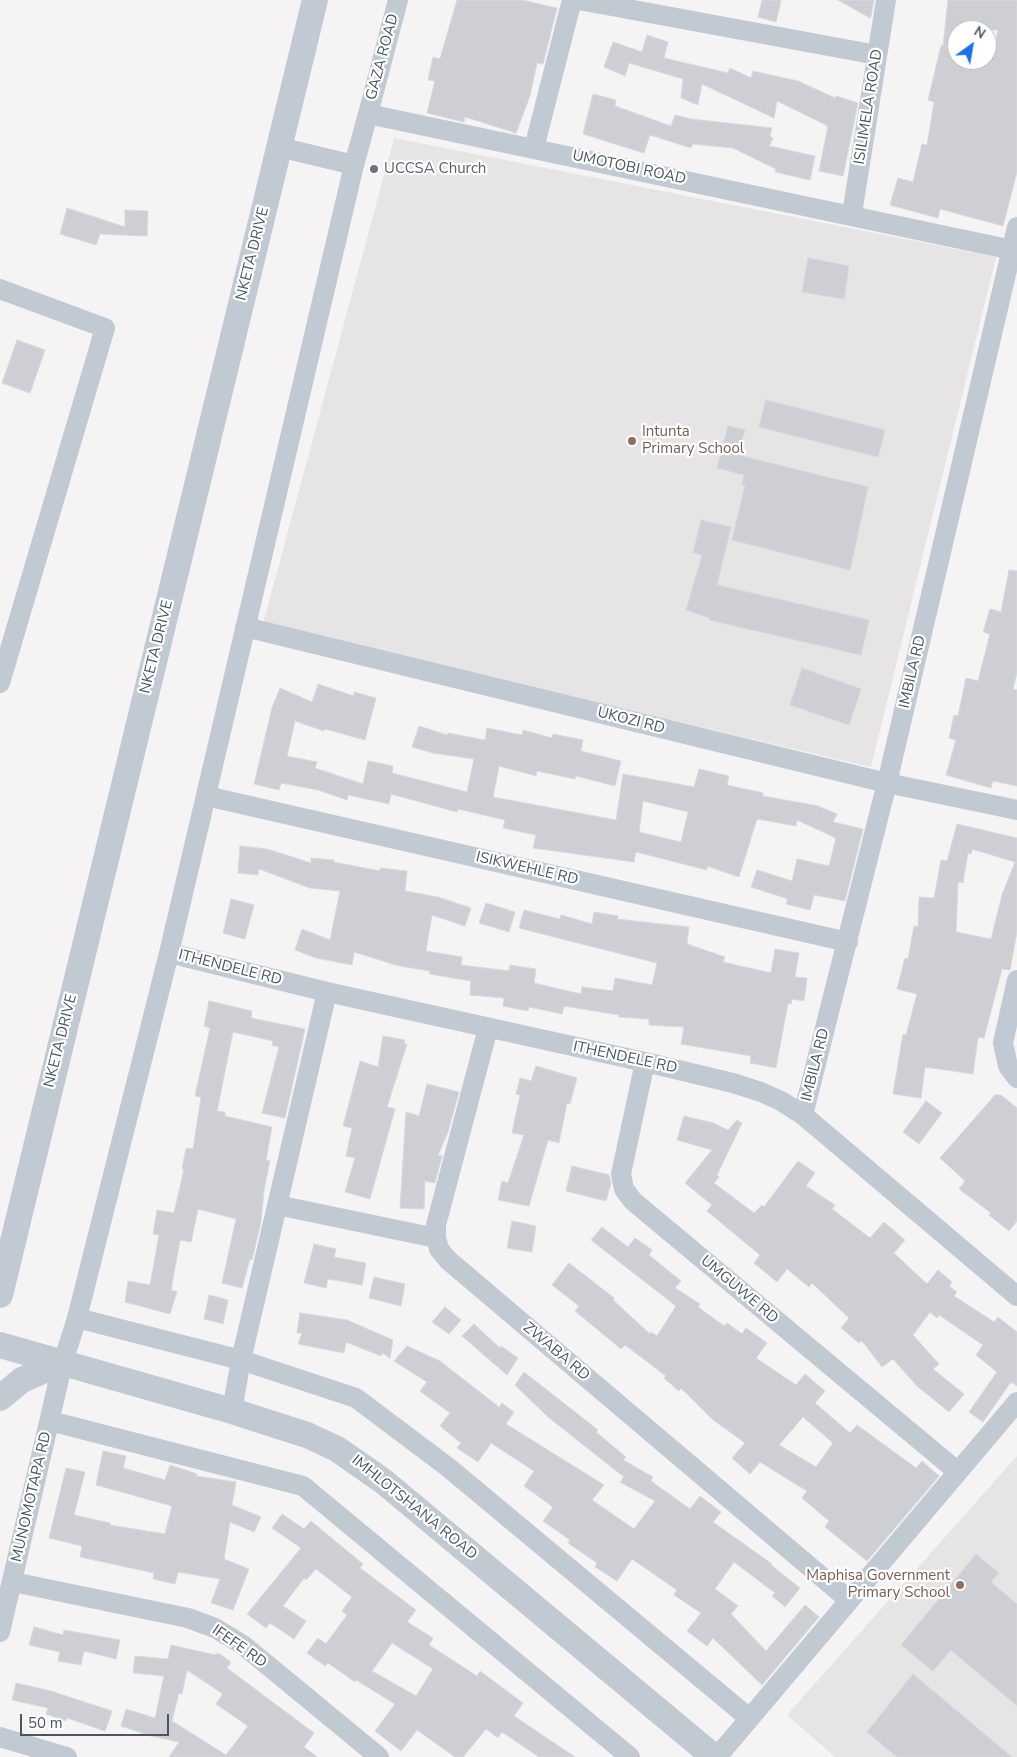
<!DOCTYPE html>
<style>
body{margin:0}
#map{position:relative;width:1017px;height:1757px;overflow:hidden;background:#f5f3f3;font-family:"Nunito Sans",sans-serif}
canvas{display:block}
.north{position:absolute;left:947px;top:20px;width:50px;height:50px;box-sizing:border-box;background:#fff;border:1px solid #b7bbc0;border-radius:50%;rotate:32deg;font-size:14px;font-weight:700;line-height:20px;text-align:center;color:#4a5661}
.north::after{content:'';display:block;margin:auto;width:18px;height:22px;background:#1a73e8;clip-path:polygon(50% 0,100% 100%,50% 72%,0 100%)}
.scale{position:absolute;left:20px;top:1714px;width:149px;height:22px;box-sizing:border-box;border:2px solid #4a5661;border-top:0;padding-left:6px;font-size:15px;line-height:18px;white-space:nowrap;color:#4a5661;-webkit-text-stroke:4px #fff;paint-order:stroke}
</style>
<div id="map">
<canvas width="1017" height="1757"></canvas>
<div class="north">N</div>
<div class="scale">50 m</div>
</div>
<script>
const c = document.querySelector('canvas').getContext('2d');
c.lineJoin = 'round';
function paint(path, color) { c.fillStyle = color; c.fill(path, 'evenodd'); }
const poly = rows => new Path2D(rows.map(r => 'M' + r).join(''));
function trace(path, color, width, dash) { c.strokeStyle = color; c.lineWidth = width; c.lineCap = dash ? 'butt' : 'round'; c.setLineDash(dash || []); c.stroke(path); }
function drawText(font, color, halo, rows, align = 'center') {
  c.font = font + ' "Nunito Sans",sans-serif'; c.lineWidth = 4.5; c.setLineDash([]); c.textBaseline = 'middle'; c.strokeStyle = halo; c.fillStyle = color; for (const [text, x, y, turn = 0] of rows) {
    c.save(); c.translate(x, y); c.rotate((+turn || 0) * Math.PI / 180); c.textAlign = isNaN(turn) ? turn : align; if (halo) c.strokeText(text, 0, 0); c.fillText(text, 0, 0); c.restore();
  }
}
const education = poly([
 [394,138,996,257,871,767,263,624],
 [1017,1456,1017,1757,835,1757,787,1715]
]);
const building = poly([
 [457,0,522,0,557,8,543,64,537,63,530,96,516,133,465,117,464,122,427,113,435,81,428,80,433,57,440,59,457,0],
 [762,0,781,0,776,22,758,17,762,0],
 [838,0,874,0,871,16,870,18,838,0],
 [948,0,1017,0,1017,172,1003,226,940,209,938,218,890,205,898,178,913,182,922,144,927,145,934,102,928,100,941,46,943,46,948,0],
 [957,30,998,30,991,60,957,60,957,30],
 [647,35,668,42,664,58,728,73,730,68,751,78,753,71,798,81,835,98,836,96,858,103,843,176,819,171,828,126,777,101,774,118,702,84,698,105,681,98,683,79,629,63,625,76,604,67,613,42,642,52,647,35],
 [593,94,616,100,615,106,671,126,675,115,691,119,772,128,770,136,773,138,769,146,815,156,810,180,775,172,776,169,733,148,693,144,691,148,650,135,644,153,583,134,593,94],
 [67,208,125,227,125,210,148,211,147,236,100,234,96,245,60,234,67,208],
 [808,258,849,266,844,299,802,292,808,258],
 [17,340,45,350,30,393,2,383,17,340],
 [766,400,885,430,878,457,759,427,766,400],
 [728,426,745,430,738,455,868,487,850,570,732,540,745,485,742,485,744,475,717,468,728,426],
 [701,520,731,527,717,585,869,620,861,655,709,620,710,618,686,610,702,555,693,553,701,520],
 [1009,570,1017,571,1017,672,1013,689,1017,690,1017,786,993,781,991,788,946,775,956,740,949,738,954,715,958,716,966,678,978,681,990,634,983,632,990,609,1001,612,1009,570],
 [802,668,861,689,849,725,790,705,802,668],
 [318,684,354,696,354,692,376,698,365,740,325,729,324,731,295,721,287,756,317,762,315,768,363,784,368,761,393,766,392,773,467,792,474,759,433,753,412,747,419,726,447,735,448,733,485,740,487,728,522,735,523,730,552,738,553,734,583,740,581,751,621,761,615,786,576,776,575,779,537,771,536,776,499,766,493,797,616,820,623,774,694,787,699,769,729,776,727,785,763,793,763,796,818,806,837,814,833,822,863,829,845,901,814,895,810,910,786,904,788,899,751,887,757,870,792,881,797,859,829,866,836,838,797,820,796,826,757,819,739,877,707,866,707,870,636,852,634,862,533,848,536,835,503,828,505,820,458,809,457,812,391,794,389,804,348,795,347,800,318,790,281,783,279,790,254,784,272,708,280,688,312,702,318,684],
 [643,801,688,812,681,842,639,832,643,801],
 [957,824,1017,838,1017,931,1010,970,1002,969,984,1038,978,1037,973,1074,925,1067,921,1098,893,1094,903,1034,906,1035,917,994,897,989,905,958,908,959,914,926,918,927,919,897,934,898,941,860,947,861,957,824],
 [972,849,1015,862,1002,895,991,939,956,932,958,882,963,883,968,853,971,854,972,849],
 [240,846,267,849,311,863,311,858,334,860,334,862,380,871,380,868,407,871,405,891,438,897,471,908,465,926,432,915,426,951,462,957,461,965,509,971,510,965,536,969,534,983,581,994,582,987,613,991,615,978,652,985,657,963,519,928,524,910,560,919,561,915,592,924,594,912,618,916,617,919,689,927,687,944,725,957,723,962,771,973,775,949,799,953,795,977,807,978,804,1001,792,999,791,1004,788,1003,776,1068,750,1063,751,1056,681,1044,684,1027,649,1025,649,1019,619,1017,619,1015,564,1006,562,1014,529,1007,528,1011,503,1006,504,998,470,995,471,981,430,974,430,971,399,966,354,952,352,965,316,958,295,950,302,929,330,940,340,891,310,888,259,869,258,875,238,873,240,846],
 [231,899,254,905,245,939,223,933,231,899],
 [486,903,515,912,509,932,479,923,486,903],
 [209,1001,252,1011,251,1018,305,1029,285,1118,262,1113,279,1047,272,1045,273,1041,233,1032,217,1111,225,1112,225,1116,272,1127,266,1160,270,1161,264,1190,261,1222,252,1260,250,1259,242,1288,222,1283,236,1219,198,1209,191,1242,180,1240,171,1290,177,1292,170,1314,125,1302,128,1281,150,1285,159,1235,153,1234,157,1210,174,1213,184,1169,182,1169,186,1148,193,1149,201,1097,195,1096,210,1028,204,1026,209,1001],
 [383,1036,405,1040,404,1044,407,1044,387,1107,395,1109,370,1199,345,1192,355,1158,346,1156,352,1128,343,1126,360,1061,378,1067,383,1036],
 [536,1066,577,1078,570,1104,567,1103,559,1143,548,1140,529,1206,498,1200,502,1181,508,1183,524,1135,512,1133,520,1095,516,1094,520,1078,531,1081,536,1066],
 [427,1084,459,1092,448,1132,438,1155,442,1156,435,1183,425,1181,424,1209,400,1208,406,1112,419,1116,427,1084],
 [995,1095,1001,1095,1017,1108,1017,1221,1009,1231,989,1215,991,1213,959,1189,965,1181,940,1158,995,1095],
 [926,1101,942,1113,919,1144,903,1132,926,1101],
 [684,1116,713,1123,728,1130,737,1120,742,1123,717,1175,719,1177,714,1183,754,1213,762,1205,764,1207,798,1161,815,1173,806,1186,835,1205,832,1209,870,1238,884,1222,905,1240,894,1253,927,1284,938,1270,952,1282,949,1286,957,1292,954,1296,994,1322,998,1317,1017,1332,1017,1386,1011,1382,983,1422,969,1412,997,1372,976,1355,983,1345,939,1315,937,1318,930,1312,913,1335,939,1364,933,1369,964,1394,949,1412,917,1386,893,1359,882,1367,862,1341,859,1343,841,1328,849,1318,812,1283,809,1287,787,1269,777,1282,754,1263,760,1255,707,1211,712,1205,685,1183,712,1150,677,1140,684,1116],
 [572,1166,609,1175,611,1183,606,1201,566,1191,572,1166],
 [512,1221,536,1226,532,1252,507,1248,512,1221],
 [602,1227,628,1247,635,1238,652,1250,649,1255,681,1281,675,1288,700,1304,698,1307,724,1326,727,1323,742,1334,746,1328,767,1343,756,1358,796,1385,805,1374,825,1391,815,1403,850,1433,857,1425,916,1468,922,1461,939,1476,867,1561,825,1527,829,1521,802,1498,807,1491,760,1462,750,1474,732,1458,745,1443,712,1419,681,1388,679,1391,664,1378,666,1376,625,1345,621,1349,575,1311,579,1306,552,1285,569,1263,614,1298,613,1300,650,1334,651,1332,657,1336,676,1306,591,1240,602,1227],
 [803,1417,833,1443,816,1467,779,1445,803,1417],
 [314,1244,336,1249,334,1257,366,1263,362,1285,328,1279,326,1288,304,1283,314,1244],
 [374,1277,405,1284,401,1306,369,1298,374,1277],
 [209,1295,228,1300,223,1324,204,1319,209,1295],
 [445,1307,461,1320,449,1334,432,1322,445,1307],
 [300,1313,347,1320,393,1340,390,1358,383,1353,381,1356,346,1342,344,1353,298,1344,302,1333,297,1333,300,1313],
 [474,1324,500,1348,501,1346,518,1358,507,1375,462,1336,474,1324],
 [407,1346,440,1361,499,1407,502,1403,514,1412,506,1424,604,1485,592,1500,634,1529,655,1501,620,1482,624,1477,548,1417,515,1385,524,1372,598,1430,596,1432,626,1457,623,1460,653,1477,651,1481,690,1509,700,1496,721,1512,713,1522,772,1564,771,1565,800,1588,785,1607,772,1596,775,1593,734,1562,715,1589,738,1606,731,1614,766,1651,805,1605,819,1617,762,1685,713,1638,707,1646,687,1631,701,1613,674,1595,677,1590,632,1559,617,1581,595,1567,597,1563,568,1543,570,1540,543,1521,553,1507,524,1486,534,1471,491,1443,478,1462,457,1448,461,1443,440,1426,450,1413,420,1391,427,1382,394,1361,407,1346],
 [103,1451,126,1456,123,1468,165,1480,170,1465,197,1474,196,1476,236,1482,232,1505,261,1517,254,1532,230,1522,224,1559,249,1569,233,1610,211,1603,220,1579,178,1572,175,1584,153,1579,154,1573,80,1557,82,1546,49,1538,66,1468,85,1472,74,1515,110,1523,110,1525,165,1534,172,1506,96,1485,103,1451],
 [282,1514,304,1529,311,1521,363,1564,360,1568,416,1610,407,1622,433,1638,429,1645,477,1676,480,1671,523,1703,514,1716,575,1757,539,1757,502,1732,498,1738,486,1729,463,1757,455,1757,417,1730,401,1751,375,1731,395,1704,356,1680,355,1682,328,1663,325,1666,307,1653,318,1638,326,1644,347,1615,342,1611,352,1597,316,1569,306,1580,304,1578,283,1606,306,1621,294,1639,270,1623,266,1628,247,1614,301,1548,272,1528,282,1514],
 [392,1643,433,1669,416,1696,372,1671,392,1643],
 [976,1554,999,1573,991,1582,1017,1604,1017,1706,951,1650,933,1671,901,1645,976,1554],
 [34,1627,63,1635,64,1630,120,1640,116,1659,84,1651,81,1665,58,1661,60,1652,29,1645,34,1627],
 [171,1645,215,1655,218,1653,231,1662,227,1668,314,1733,304,1747,317,1757,169,1757,179,1742,151,1736,121,1726,126,1709,155,1718,164,1676,133,1673,135,1656,168,1659,171,1645],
 [187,1670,223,1694,216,1704,248,1726,226,1755,172,1721,179,1693,182,1694,187,1670],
 [913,1674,1012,1757,897,1757,867,1732,913,1674],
 [16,1683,51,1691,112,1711,105,1731,67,1718,66,1721,46,1714,48,1708,12,1700,16,1683]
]);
const minor = poly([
 [579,0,877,55],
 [368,114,398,0],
 [279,147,354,165,368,114,1017,251],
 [534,148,572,0],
 [852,214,886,0],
 [0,289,105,328,0,683],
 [245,627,887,783,1017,810],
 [206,796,848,942],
 [169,953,327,992,645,1062,733,1083,761,1092,781,1101,803,1115,1017,1296],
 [1017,980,1003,1043,1008,1066,1017,1078],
 [488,1028,436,1225,436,1238,439,1249,448,1260,849,1600],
 [645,1062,621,1174,624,1189,633,1201,958,1472],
 [803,1115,887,783,1017,227],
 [277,1205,436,1238],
 [77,1318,241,1360,356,1398,449,1468,749,1718],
 [232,1411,241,1360,327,992],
 [50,1421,303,1486,630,1757],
 [13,1582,188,1618,215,1628,243,1645,379,1757],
 [0,1632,63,1362,77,1318,169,953,354,165],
 [0,1737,67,1757],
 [717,1757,1017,1402]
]);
const tertiary = poly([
 [0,1295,315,0],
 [0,1345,232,1411,307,1435,337,1449,383,1481,714,1757],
 [0,1398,22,1380,63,1362]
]);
const markers = [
 [374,169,5,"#6b7280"],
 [632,441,5,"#8d6e63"],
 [960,1585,5,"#8d6e63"]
];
const streetNames = [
 ["GAZA ROAD",383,57,-75],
 ["ISILIMELA ROAD",869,107,-81],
 ["UMOTOBI ROAD",629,168,12],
 ["NKETA DRIVE",253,254,-76],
 ["NKETA DRIVE",157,647,-76],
 ["IMBILA RD",913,672,-77],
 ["UKOZI RD",631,721,14],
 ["ISIKWEHLE RD",527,869,13],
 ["ITHENDELE RD",230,968,14],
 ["NKETA DRIVE",61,1041,-76],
 ["ITHENDELE RD",625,1058,12],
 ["IMBILA RD",816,1065,-76],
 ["UMGUWE RD",739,1290,40],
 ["ZWABA RD",556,1352,40],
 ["MUNOMOTAPA RD",32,1497,-77],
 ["IMHLOTSHANA ROAD",414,1508,39],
 ["IFEFE RD",239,1647,35]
];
const worshipNames = [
 ["UCCSA Church",384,169]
];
const educationNames = [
 ["Intunta",642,432],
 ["Primary School",642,449],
 ["Maphisa Government",950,1576,"right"],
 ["Primary School",950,1593,"right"]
];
paint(education, '#e6e4e5');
paint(building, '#cdcfd5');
trace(building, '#d7d9de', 1);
trace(minor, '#c1cad2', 20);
trace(tertiary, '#c1cad2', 26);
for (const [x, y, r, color] of markers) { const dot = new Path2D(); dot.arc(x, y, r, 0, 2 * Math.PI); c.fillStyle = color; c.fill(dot); trace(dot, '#fff', 2); }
drawText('15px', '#4a5661', '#fff', streetNames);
drawText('15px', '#5b616d', '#fff', worshipNames, 'left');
drawText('15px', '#785e54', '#fff', educationNames, 'left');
</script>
